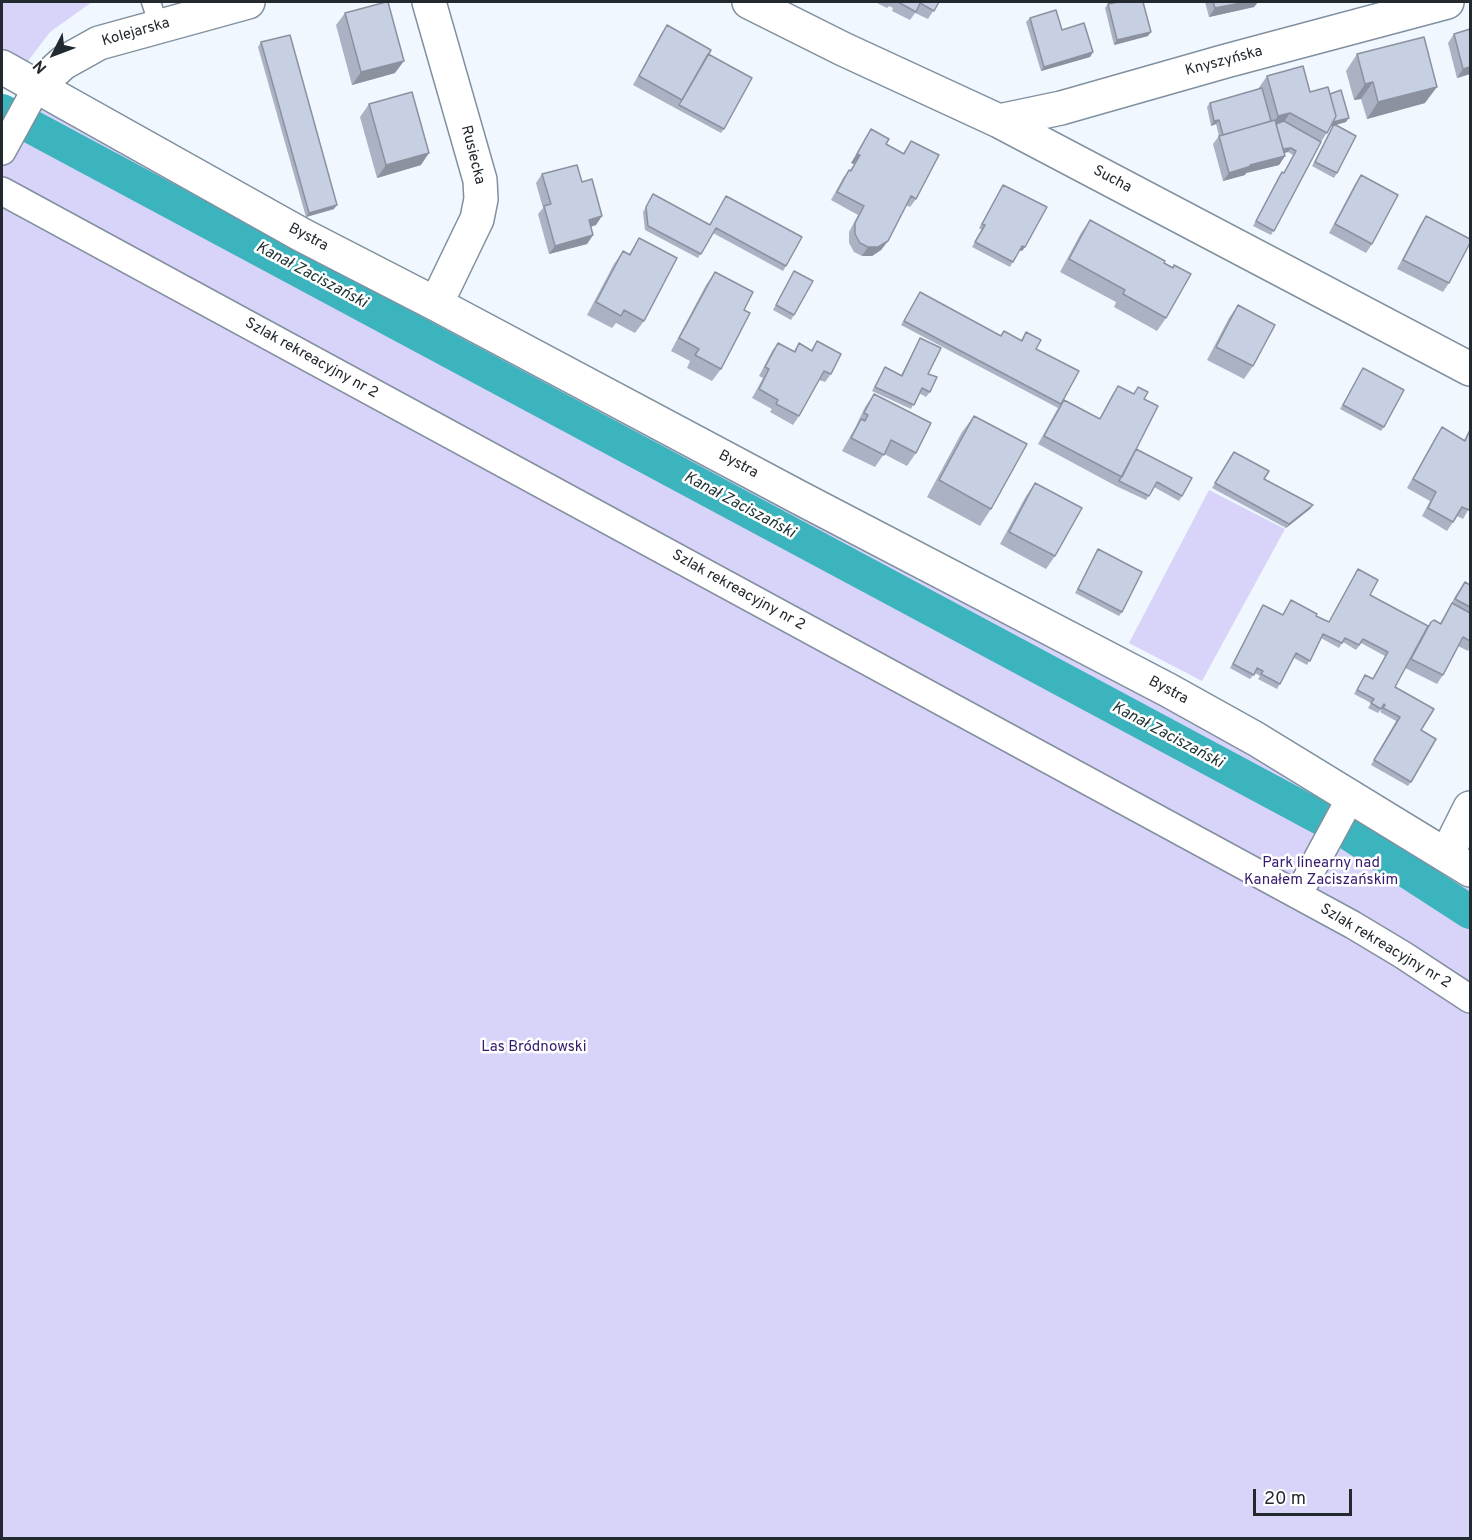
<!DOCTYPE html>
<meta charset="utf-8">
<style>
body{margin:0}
#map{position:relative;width:1472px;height:1540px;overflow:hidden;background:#f0f7fe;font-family:Overpass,sans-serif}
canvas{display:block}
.frame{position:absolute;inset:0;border:3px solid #22292f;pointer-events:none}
.north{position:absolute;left:24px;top:24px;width:60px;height:60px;-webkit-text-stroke:4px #fff;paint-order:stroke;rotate:228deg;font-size:16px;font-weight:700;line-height:24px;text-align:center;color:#22292f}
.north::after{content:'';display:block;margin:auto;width:21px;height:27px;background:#22292f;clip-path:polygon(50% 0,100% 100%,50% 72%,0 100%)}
.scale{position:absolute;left:1253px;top:1489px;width:99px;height:27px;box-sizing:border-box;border:3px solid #22292f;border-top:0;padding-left:8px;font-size:18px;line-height:21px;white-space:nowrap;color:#22292f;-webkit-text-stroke:4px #fff;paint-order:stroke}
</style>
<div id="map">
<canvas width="1472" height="1540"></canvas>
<div class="frame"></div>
<div class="north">N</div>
<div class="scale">20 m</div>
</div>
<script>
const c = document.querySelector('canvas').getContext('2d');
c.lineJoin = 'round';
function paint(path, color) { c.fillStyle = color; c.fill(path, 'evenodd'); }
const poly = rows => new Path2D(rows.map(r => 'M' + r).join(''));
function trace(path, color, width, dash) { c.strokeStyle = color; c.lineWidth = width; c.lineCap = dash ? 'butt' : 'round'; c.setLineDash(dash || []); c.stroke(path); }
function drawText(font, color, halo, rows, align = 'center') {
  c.font = font + ' Overpass,sans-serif'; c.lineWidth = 5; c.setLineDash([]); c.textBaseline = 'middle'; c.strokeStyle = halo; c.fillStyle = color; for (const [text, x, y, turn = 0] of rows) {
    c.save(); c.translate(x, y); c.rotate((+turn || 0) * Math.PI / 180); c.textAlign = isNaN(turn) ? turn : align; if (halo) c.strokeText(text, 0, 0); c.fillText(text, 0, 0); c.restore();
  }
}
const green = poly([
 [2,2,92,2,50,32,25,65,2,51],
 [41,102,1240,743,1335,803,1328,817,31,120],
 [2,116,1323,825,1362,848,1470,919,1470,1538,2,1538],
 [1209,490,1285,529,1202,681,1129,643],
 [1353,815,1470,889,1470,906,1368,839,1347,827]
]);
const canal = poly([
 [2,111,1345,831,1470,912]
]);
const service = poly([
 [151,2,159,26]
]);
const pedestrian = poly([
 [2,151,37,87],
 [2,191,1353,925,1403,955,1470,999],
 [1298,895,1351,797]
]);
const minor = poly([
 [429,2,480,180,481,199,477,219,436,304],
 [749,2,843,49,999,121,1470,369],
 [2,67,302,235,436,304,800,498,1168,690,1256,739,1470,870],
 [37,87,63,63,99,43,248,2],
 [999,121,1061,108,1226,61,1447,2],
 [1447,854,1470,808]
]);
const wall = poly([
 [875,2,939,2,928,19,915,13,910,20,892,11,893,8,889,6,887,8],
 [1205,2,1258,2,1254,7,1209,17],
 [1108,4,1148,36,1114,45,1105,8],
 [345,13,395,73,352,85,336,25],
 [1030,18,1062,30,1093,52,1090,57,1041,71,1026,22],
 [667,25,724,129,721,133,633,85,661,34],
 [1470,29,1470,74,1457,78,1448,43,1454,34],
 [261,42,334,209,306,217,258,47],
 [1357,54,1425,103,1367,119,1361,99,1354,100,1346,71],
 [1267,76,1310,92,1330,94,1346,122,1335,125,1337,173,1334,178,1312,166,1333,125,1331,126,1321,142,1271,235,1253,226,1279,176,1282,172,1284,172,1293,155,1288,152,1284,153,1285,156,1279,165,1246,173,1245,175,1223,181,1213,144,1219,136,1216,124,1211,126,1207,107,1210,103,1258,89],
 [369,104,421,165,377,178,360,117],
 [871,129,886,144,903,153,911,141,916,199,910,207,906,205,888,241,881,250,872,256,862,256,854,252,849,243,849,232,858,215,831,200,843,178,849,170,850,170,854,164,851,163,865,138],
 [542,174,596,225,590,227,593,235,587,244,549,254,538,214,543,208,536,183],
 [1361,175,1372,244,1366,253,1329,233,1355,184],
 [1003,185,1025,247,1022,251,1019,250,1010,267,972,247,982,230,979,228],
 [653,194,709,225,726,196,786,266,783,271,713,233,698,258,645,230,643,212],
 [1426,216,1449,283,1443,292,1397,269,1420,225],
 [1090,220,1172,267,1174,265,1166,318,1157,331,1114,307,1116,302,1060,272,1081,233],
 [639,238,644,321,635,333,616,323,612,328,587,315,614,264,623,251,629,254],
 [794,271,794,315,791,320,773,310],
 [715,272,721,369,712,381,687,368,690,361,671,351,706,285],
 [920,292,1001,336,1021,340,1026,332,1036,349,1061,404,1099,419,1112,395,1118,386,1133,394,1138,387,1144,399,1136,449,1182,496,1179,501,1154,487,1146,500,1116,486,1038,444,1058,408,901,325],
 [1238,305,1253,366,1244,379,1207,360,1229,318],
 [920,338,928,374,930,392,926,397,919,393,911,409,872,391,885,367,901,375],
 [817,341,831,374,825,382,819,380,799,416,793,425,770,412,772,409,752,398,763,378,759,376,772,351,778,343,794,351,799,343,811,350],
 [1363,368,1384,427,1381,431,1340,409],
 [874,394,916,453,907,466,884,454,875,467,842,451,856,426,865,407],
 [974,416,991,509,980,526,927,497,962,432],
 [1442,427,1464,440,1470,429,1470,507,1463,519,1457,516,1447,531,1422,516,1430,501,1407,488,1436,436],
 [1231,456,1264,479,1313,505,1310,509,1286,528,1212,488],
 [1035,483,1055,556,1046,569,1000,544,1026,496],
 [1098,549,1122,612,1119,616,1075,593],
 [1358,569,1370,595,1428,626,1431,622,1440,623,1456,595,1465,582,1470,585,1470,647,1468,651,1458,646,1443,675,1437,684,1405,668,1395,687,1421,730,1411,782,1408,786,1371,765,1396,721,1380,712,1382,709,1381,709,1378,713,1368,708,1371,703,1354,694,1365,675,1372,679,1385,656,1361,643,1356,650,1343,642,1339,648,1321,638,1307,665,1294,658,1277,689,1258,679,1260,676,1255,673,1250,679,1230,668,1263,605,1282,615,1291,600,1316,616,1329,622]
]);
const shadedWall = poly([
 [1246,2,1258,2,1254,7,1209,17,1215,8],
 [1151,32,1148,36,1114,45,1117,40],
 [1093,52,1090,57,1041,71,1044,67],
 [404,61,395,73,352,85,361,72],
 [1470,67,1470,74,1457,78,1463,69],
 [1373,82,1361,99,1354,100,1365,84],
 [1437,87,1425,103,1367,119,1378,102],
 [1290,113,1281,126,1272,125,1278,116],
 [1349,118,1346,122,1329,127,1332,122],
 [1219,120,1216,124,1211,126,1214,121],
 [1291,148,1288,152,1276,155,1279,151],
 [429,153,421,165,377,178,386,165],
 [857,154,860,155,854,164,851,163],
 [1285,156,1279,165,1246,173,1245,175,1223,181,1229,173,1250,165],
 [337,205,334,209,306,217,309,213],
 [602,216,596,225,583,229,589,220],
 [593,235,587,244,549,254,555,246],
 [888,241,881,250,872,256,862,256,868,247],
 [1022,246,1025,247,1022,251,1019,250],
 [1313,505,1310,509,1286,528,1289,524]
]);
const building = poly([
 [386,2,388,2,404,61,361,72,345,13,386,2],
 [898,2,939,2,934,11,920,3,916,12,898,2],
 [1118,2,1143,2,1151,32,1117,40,1108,4,1118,2],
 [1213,2,1246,2,1215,8,1213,2],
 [1056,10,1062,30,1084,23,1093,52,1044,67,1030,18,1056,10],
 [667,25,711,50,682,100,639,76,667,25],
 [1470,29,1470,67,1463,69,1454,34,1470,29],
 [290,35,337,205,309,213,261,42,290,35],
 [1424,37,1437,87,1378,102,1373,82,1365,84,1357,54,1424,37],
 [708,54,752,78,724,129,679,105,708,54],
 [1303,66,1310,92,1328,87,1336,116,1327,133,1290,113,1278,116,1267,76,1303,66],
 [1262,88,1271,121,1223,135,1219,120,1214,121,1210,103,1262,88],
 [1341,90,1349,118,1333,122,1336,116,1330,94,1341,90],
 [412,92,429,153,386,165,369,104,412,92],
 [1275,120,1285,156,1250,165,1251,166,1229,173,1219,136,1275,120],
 [1284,121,1321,142,1274,231,1256,221,1282,172,1284,173,1296,151,1291,148,1283,149,1276,124,1284,121],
 [1334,124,1356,136,1337,173,1315,162,1334,124],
 [871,129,889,139,886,144,904,154,911,141,939,155,916,199,911,196,888,241,878,247,868,247,860,243,855,234,855,223,864,206,837,192,849,170,851,171,860,155,857,154,871,129],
 [577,165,582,182,592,179,602,216,589,220,593,235,555,246,544,206,551,204,542,174,577,165],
 [1361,175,1398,195,1372,244,1335,224,1361,175],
 [1003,185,1047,207,1025,247,1022,246,1013,262,975,242,985,225,982,224,1003,185],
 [653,194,710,225,726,196,802,237,786,266,716,228,701,254,648,226,646,207,653,194],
 [1426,216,1470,239,1470,243,1449,283,1403,260,1426,216],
 [1090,220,1165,261,1164,263,1173,268,1174,265,1191,274,1166,318,1123,294,1125,290,1069,259,1090,220],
 [639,238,677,258,644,321,624,310,621,316,596,302,623,251,630,255,639,238],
 [794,271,813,281,794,315,776,305,794,271],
 [715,272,753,292,744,310,750,313,721,369,695,355,699,349,679,338,715,272],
 [920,292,1001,336,1004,331,1022,341,1026,332,1041,340,1036,349,1079,371,1061,404,904,321,920,292],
 [1238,305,1275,325,1253,366,1216,347,1238,305],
 [920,338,941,348,928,374,937,377,930,392,922,388,914,405,875,387,885,367,902,376,920,338],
 [817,341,841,354,831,374,824,371,799,416,776,404,778,400,759,389,769,369,765,367,778,343,795,352,799,343,812,351,817,341],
 [1363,368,1404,390,1384,427,1343,405,1363,368],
 [1118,386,1134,394,1138,387,1148,392,1144,399,1158,406,1122,477,1044,436,1064,400,1100,419,1118,386],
 [874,394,931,423,916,453,891,440,884,455,851,438,861,419,865,421,868,415,864,413,874,394],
 [974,416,1027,444,991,509,939,480,974,416],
 [1442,427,1465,441,1470,430,1470,507,1469,510,1462,507,1453,522,1428,508,1436,492,1413,479,1442,427],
 [1136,449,1192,478,1182,496,1157,482,1149,496,1119,481,1136,449],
 [1234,452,1269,471,1264,479,1313,505,1289,524,1215,483,1234,452],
 [1035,483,1082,508,1055,556,1009,532,1035,483],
 [1098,549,1142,572,1122,612,1078,589,1098,549],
 [1358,569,1378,580,1370,595,1428,626,1395,687,1434,709,1421,730,1436,739,1411,782,1374,760,1400,717,1383,708,1385,705,1384,704,1381,709,1371,703,1374,699,1357,690,1365,675,1373,679,1388,652,1363,639,1359,645,1345,638,1342,643,1323,634,1310,661,1296,653,1280,684,1261,674,1263,671,1257,668,1254,675,1233,664,1263,605,1283,615,1291,600,1317,614,1316,616,1329,622,1358,569],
 [1465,582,1470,585,1470,607,1455,599,1465,582],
 [1452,603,1470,613,1470,641,1463,637,1443,675,1411,659,1431,622,1434,620,1441,624,1452,603]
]);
const streetNames = [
 ["Kolejarska",136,33,-16],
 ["Knyszyńska",1224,62,-15],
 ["Rusiecka",472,155,76],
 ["Sucha",1112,180,28],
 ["Bystra",308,238,28],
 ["Szlak rekreacyjny nr 2",311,359,29],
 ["Bystra",738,465,28],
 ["Szlak rekreacyjny nr 2",738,591,29],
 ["Bystra",1168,691,28],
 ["Szlak rekreacyjny nr 2",1385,947,31]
];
const parkNames = [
 ["Park linearny nad",1321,864],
 ["Kanałem Zaciszańskim",1321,881],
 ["Las Bródnowski",534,1048]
];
const waterNames = [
 ["Kanał Zaciszański",311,276,28],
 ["Kanał Zaciszański",739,506,28],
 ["Kanał Zaciszański",1167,736,28]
];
paint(green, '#d8d3f9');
trace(canal, '#3bb4bd', 34);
trace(service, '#80909e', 21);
trace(pedestrian, '#80909e', 30);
trace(minor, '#80909e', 36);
trace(service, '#fff', 18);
trace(pedestrian, '#fff', 27);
trace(minor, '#fff', 33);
paint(wall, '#abb2c3');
paint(shadedWall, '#8b919f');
paint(building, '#c7cfe3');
trace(building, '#8b919f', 1.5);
drawText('15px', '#22292f', '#fff', streetNames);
drawText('15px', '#351a6d', '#fff', parkNames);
drawText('italic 16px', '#1b3032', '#fff', waterNames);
</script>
